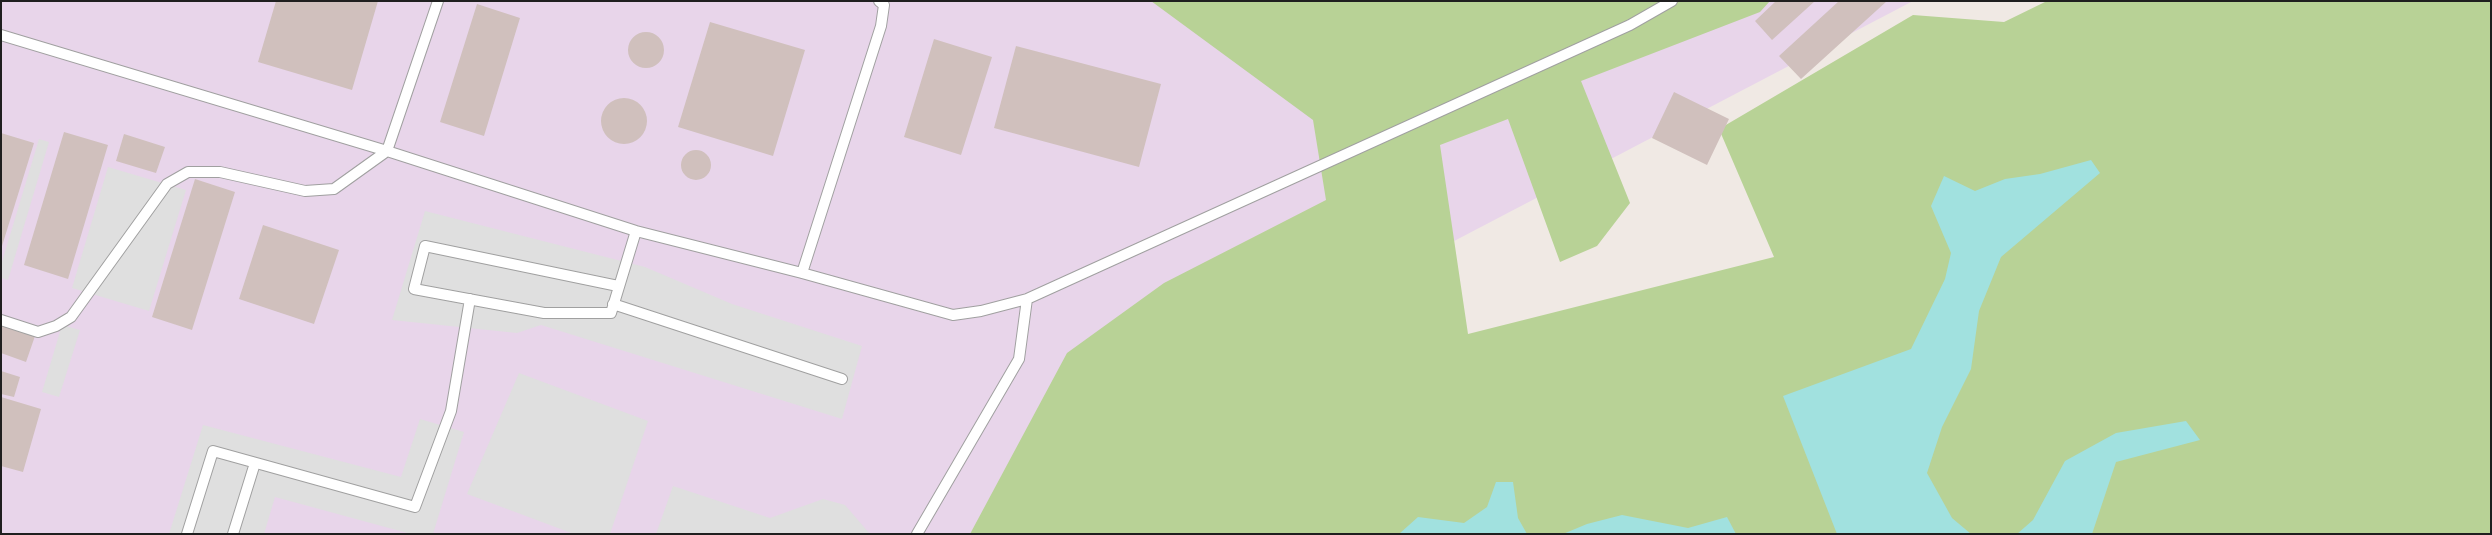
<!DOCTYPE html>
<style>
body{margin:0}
#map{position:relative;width:2492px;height:535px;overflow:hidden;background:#f0e9e4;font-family:"DejaVu Sans",sans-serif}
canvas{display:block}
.frame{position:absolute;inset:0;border:2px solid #1f1f1f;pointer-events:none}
</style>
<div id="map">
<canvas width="2492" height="535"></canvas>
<div class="frame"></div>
</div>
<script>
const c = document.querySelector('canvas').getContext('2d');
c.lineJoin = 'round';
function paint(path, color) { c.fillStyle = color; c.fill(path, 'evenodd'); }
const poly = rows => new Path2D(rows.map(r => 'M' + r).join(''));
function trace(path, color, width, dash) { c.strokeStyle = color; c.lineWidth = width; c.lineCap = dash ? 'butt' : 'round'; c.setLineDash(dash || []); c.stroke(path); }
const industrial = poly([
 [1,1,1913,1,1154,398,1064,534,1,534]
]);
const forest = poly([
 [1151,1,1770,1,1760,12,1581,81,1630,203,1597,246,1560,262,1508,119,1440,145,1468,334,1774,257,1719,129,1913,15,2004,22,2047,1,2491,1,2491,534,970,534,1067,353,1164,283,1326,200,1313,120]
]);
const parking = poly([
 [39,139,49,142,8,280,1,278,1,265],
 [108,167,186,190,149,311,72,288],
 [425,211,645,267,732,304,862,346,842,419,541,325,517,333,392,320],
 [62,325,80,330,59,397,42,392],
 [519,373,648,421,610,534,574,534,467,494],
 [420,419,464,432,433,534,411,534,275,497,264,534,169,534,203,425,401,477],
 [673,486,770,518,823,499,845,505,870,534,656,534]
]);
const water = poly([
 [2091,160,2100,173,2001,257,1979,311,1971,369,1942,427,1927,473,1952,518,1971,534,1837,534,1783,396,1911,349,1945,279,1951,253,1931,206,1944,176,1975,191,2005,179,2040,174],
 [2186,421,2200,440,2116,462,2092,534,2017,534,2033,520,2065,461,2116,433],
 [1496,482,1513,482,1518,518,1527,534,1399,534,1418,517,1464,523,1487,507],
 [1622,515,1688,528,1727,517,1736,534,1563,534,1587,524]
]);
const building = poly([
 [276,1,378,1,352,90,258,62],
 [1776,1,1815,1,1772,40,1755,21],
 [1839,1,1887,1,1801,79,1779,56],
 [477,4,520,18,484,136,440,122],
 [710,22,805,50,773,156,678,127],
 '628 50a18 18 0 1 1 36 0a18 18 0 1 1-36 0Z',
 [934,39,992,57,961,155,904,137],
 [1016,46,1161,84,1139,167,994,128],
 [1674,92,1729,119,1707,165,1652,138],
 '601 121a23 23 0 1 1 46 0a23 23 0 1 1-46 0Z',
 [64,132,108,145,68,279,24,265],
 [1,133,34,143,2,246,1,246],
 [124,134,165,147,156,173,116,161],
 '681 165a15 15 0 1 1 30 0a15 15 0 1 1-30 0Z',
 [195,179,235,192,192,330,152,317],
 [263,225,339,250,314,324,239,299],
 [1,325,35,336,26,362,1,353],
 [1,371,20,377,14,397,1,394],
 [1,397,41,409,23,472,1,466]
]);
const lane = poly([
 [1,35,387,151,636,231,802,273,953,315,981,311,1027,299,1630,25,1672,1],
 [802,273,881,26,884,5,879,1],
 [618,286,425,246,414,289,544,313,611,313,636,231],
 [613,304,842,379],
 [1,320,38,332,56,326,71,317,167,184,188,172,220,172,305,191,334,189,387,151,438,1],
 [187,534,213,451,415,507,451,411,470,299],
 [233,534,255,463],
 [917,534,1019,359,1027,299]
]);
paint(industrial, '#e8d5ea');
paint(forest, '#b8d296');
paint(parking, '#dfdfdf');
paint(water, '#a1e1df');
paint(building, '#d0c0bd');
trace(lane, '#a0a0a0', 12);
trace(lane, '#fff', 10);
</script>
